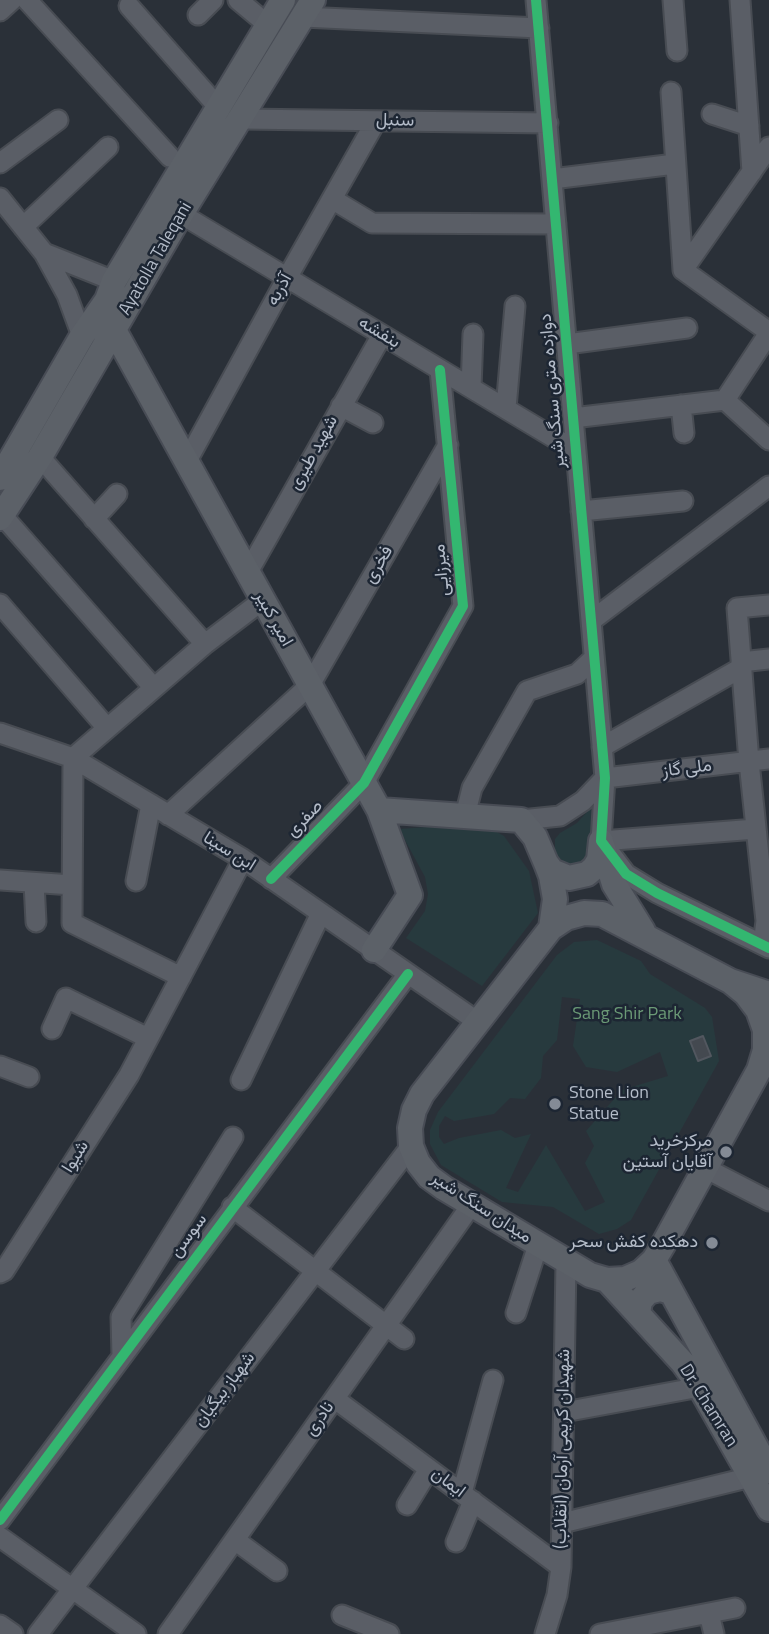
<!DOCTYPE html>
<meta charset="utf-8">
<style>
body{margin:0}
canvas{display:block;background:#2a3038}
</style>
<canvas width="769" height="1634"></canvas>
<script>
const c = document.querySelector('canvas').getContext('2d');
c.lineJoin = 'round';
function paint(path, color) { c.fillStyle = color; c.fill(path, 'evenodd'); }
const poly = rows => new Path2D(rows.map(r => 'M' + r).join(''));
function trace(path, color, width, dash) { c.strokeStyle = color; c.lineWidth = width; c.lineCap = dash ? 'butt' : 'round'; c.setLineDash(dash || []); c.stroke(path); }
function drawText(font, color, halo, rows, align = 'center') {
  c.font = font + ' "Titillium Web",Vazirmatn,sans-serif'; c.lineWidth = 5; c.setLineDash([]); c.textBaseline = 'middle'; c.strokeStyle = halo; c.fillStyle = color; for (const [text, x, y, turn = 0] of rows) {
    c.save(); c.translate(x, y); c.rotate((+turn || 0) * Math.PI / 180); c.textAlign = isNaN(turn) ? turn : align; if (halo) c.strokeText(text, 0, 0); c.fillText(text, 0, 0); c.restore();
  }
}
const green = poly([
 [596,802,591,831,591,851,587,858,582,863,566,864,555,854,555,839,560,833,577,823],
 [468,824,486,826,504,836,529,871,538,913,482,986,406,938,425,911,428,894,425,877,399,829],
 [597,940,641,961,650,974,705,1008,712,1017,719,1061,631,1220,617,1229,599,1234,553,1207,502,1202,441,1165,430,1144,430,1130,438,1112,557,955,574,942],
 [562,997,580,999,573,1046,586,1067,617,1072,660,1052,668,1076,622,1090,586,1131,594,1146,585,1163,605,1202,585,1211,546,1145,518,1192,506,1188,531,1134,515,1138,501,1130,459,1138,444,1144,439,1137,439,1126,445,1116,454,1121,494,1114,510,1098,525,1099,541,1078,543,1056,557,1040]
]);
const building = poly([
 [703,1036,711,1056,698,1061,690,1041,703,1036]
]);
const minor = poly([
 [27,0,170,157],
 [238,0,268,25],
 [536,0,605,778,601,841,626,874,657,893,769,948],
 [673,0,677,51],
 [740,0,752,172],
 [129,6,218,107],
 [0,11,12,0],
 [198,15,213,0],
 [303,17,539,28],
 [671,92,683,270,769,332],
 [712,114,749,126],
 [242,119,548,123],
 [0,163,58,120],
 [552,179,675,164],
 [0,198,44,253,67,295,82,336],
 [332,199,372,223,556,224],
 [181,214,576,451],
 [23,227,108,147],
 [44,253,114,281],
 [683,270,769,147],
 [567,344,687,328],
 [471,388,473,334],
 [725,400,769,333],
 [725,400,769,440],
 [681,405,684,433],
 [341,406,373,423],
 [506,408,515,306],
 [573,418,725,400],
 [40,457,205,644],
 [187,461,287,278,376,121],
 [581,511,683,501],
 [2,515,154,688],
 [94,519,117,494],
 [248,572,382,335],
 [0,604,107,728],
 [591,621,769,486],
 [741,662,769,659],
 [0,733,73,758,243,859,478,1022],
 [602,747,741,668],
 [605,778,769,759],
 [168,815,310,685,448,445],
 [465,816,472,788,527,691,577,674,594,658],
 [521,820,560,816,583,801,605,778],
 [601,841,756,829],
 [271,879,364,783,463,606,440,370],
 [0,880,72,885],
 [136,881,151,804],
 [34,883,36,922],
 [763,945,766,921,749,762,737,608,769,605],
 [181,977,72,923,73,758,205,644,263,600],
 [52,1029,66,998,148,1038],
 [0,1066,29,1077],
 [241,1080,321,913],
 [705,1168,769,1201],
 [232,1207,404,1339],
 [0,1273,4,1271,129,1075,243,859],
 [516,1313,538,1245],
 [122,1356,121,1317,233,1137],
 [335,1399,561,1567],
 [564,1412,700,1387],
 [462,1493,493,1380],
 [407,1505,429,1469],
 [0,1520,408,974],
 [562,1523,751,1477],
 [0,1537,136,1634],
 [235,1540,277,1571],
 [456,1542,473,1501],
 [709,1614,714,1634],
 [342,1615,389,1634],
 [0,1625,13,1634],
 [38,1634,411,1146],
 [168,1634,472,1204],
 [545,1634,557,1595,561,1567,566,1262],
 [600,1634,735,1608]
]);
const major = poly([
 [107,300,114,330,379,810,521,820,535,837,546,863,552,871,569,878,587,874,594,868,599,860,601,841],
 [0,478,82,336,107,300,114,281,283,0],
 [0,518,40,457,181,214,313,0],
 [602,845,614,884,643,931],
 [546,863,551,876,555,899,551,928],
 [374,950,410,895,379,810],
 [730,981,746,994,758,1010,765,1030,765,1050,759,1070,663,1245,654,1260,641,1272,625,1279,607,1280,590,1275,444,1188,429,1177,418,1163,411,1146,410,1128,414,1110,422,1094,551,928,566,918,584,913,602,914,730,981,769,994],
 [654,1260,769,1471],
 [607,1280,683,1363,700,1387,769,1509],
 [638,1314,640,1301,648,1292,660,1289,671,1292]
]);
const cycleway = poly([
 [536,0,605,778,601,841,626,874,657,893,769,948],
 [271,879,364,783,463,606,440,370],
 [0,1520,408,974]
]);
const markers = [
 [555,1104,7,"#848b96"],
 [726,1152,7,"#848b96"],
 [712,1243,7,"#848b96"]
];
const streetNames = [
 ["سنبل",395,121,1],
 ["Ayatolla Taleqani",156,259,-60],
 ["آذربه",280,290,-61],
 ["بنفشه",379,333,31],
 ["دوازده متری سنگ شیر",553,391,-95],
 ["شهید طیری",314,453,-61],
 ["فخری",379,565,-60],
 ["میرزایی",442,570,-95],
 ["امیر کبیر",273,619,61],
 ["ملی گاز",687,769,-7],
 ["صفری",305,819,-46],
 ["ابن سینا",229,852,32],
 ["شیوا",76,1157,-58],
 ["میدان سنگ شیر",481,1208,33],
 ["سوسن",189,1236,-53],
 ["شهباز بیگیان",225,1390,-53],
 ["Dr. Chamran",708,1406,58],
 ["نادری",320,1419,-55],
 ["شهیدان کریمی آرمان (انقلاب)",563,1449,-89],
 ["ایمان",448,1483,37]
];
const parkNames = [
 ["Sang Shir Park",627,1015]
];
const poiNames = [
 ["Stone Lion",569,1094,"left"],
 ["Statue",569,1115,"left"],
 ["مرکزخرید",712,1142],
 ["آقایان آستین",712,1163],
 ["دهکده کفش سحر",698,1243]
];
paint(green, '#273a3e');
paint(building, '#444950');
trace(building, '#52575f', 2);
trace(minor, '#484c53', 23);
trace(major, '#484c55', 28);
trace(minor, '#5a5e66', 19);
trace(major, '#5c6168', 24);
trace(cycleway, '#33b770', 10);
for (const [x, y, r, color] of markers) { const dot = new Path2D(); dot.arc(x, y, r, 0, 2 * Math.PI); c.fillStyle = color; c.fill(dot); trace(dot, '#1d2633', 2.5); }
drawText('18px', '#b4bcc9', '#1d2633', streetNames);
drawText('18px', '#6b9a76', '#1d2633', parkNames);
drawText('18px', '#b4bcc9', '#1d2633', poiNames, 'right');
</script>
